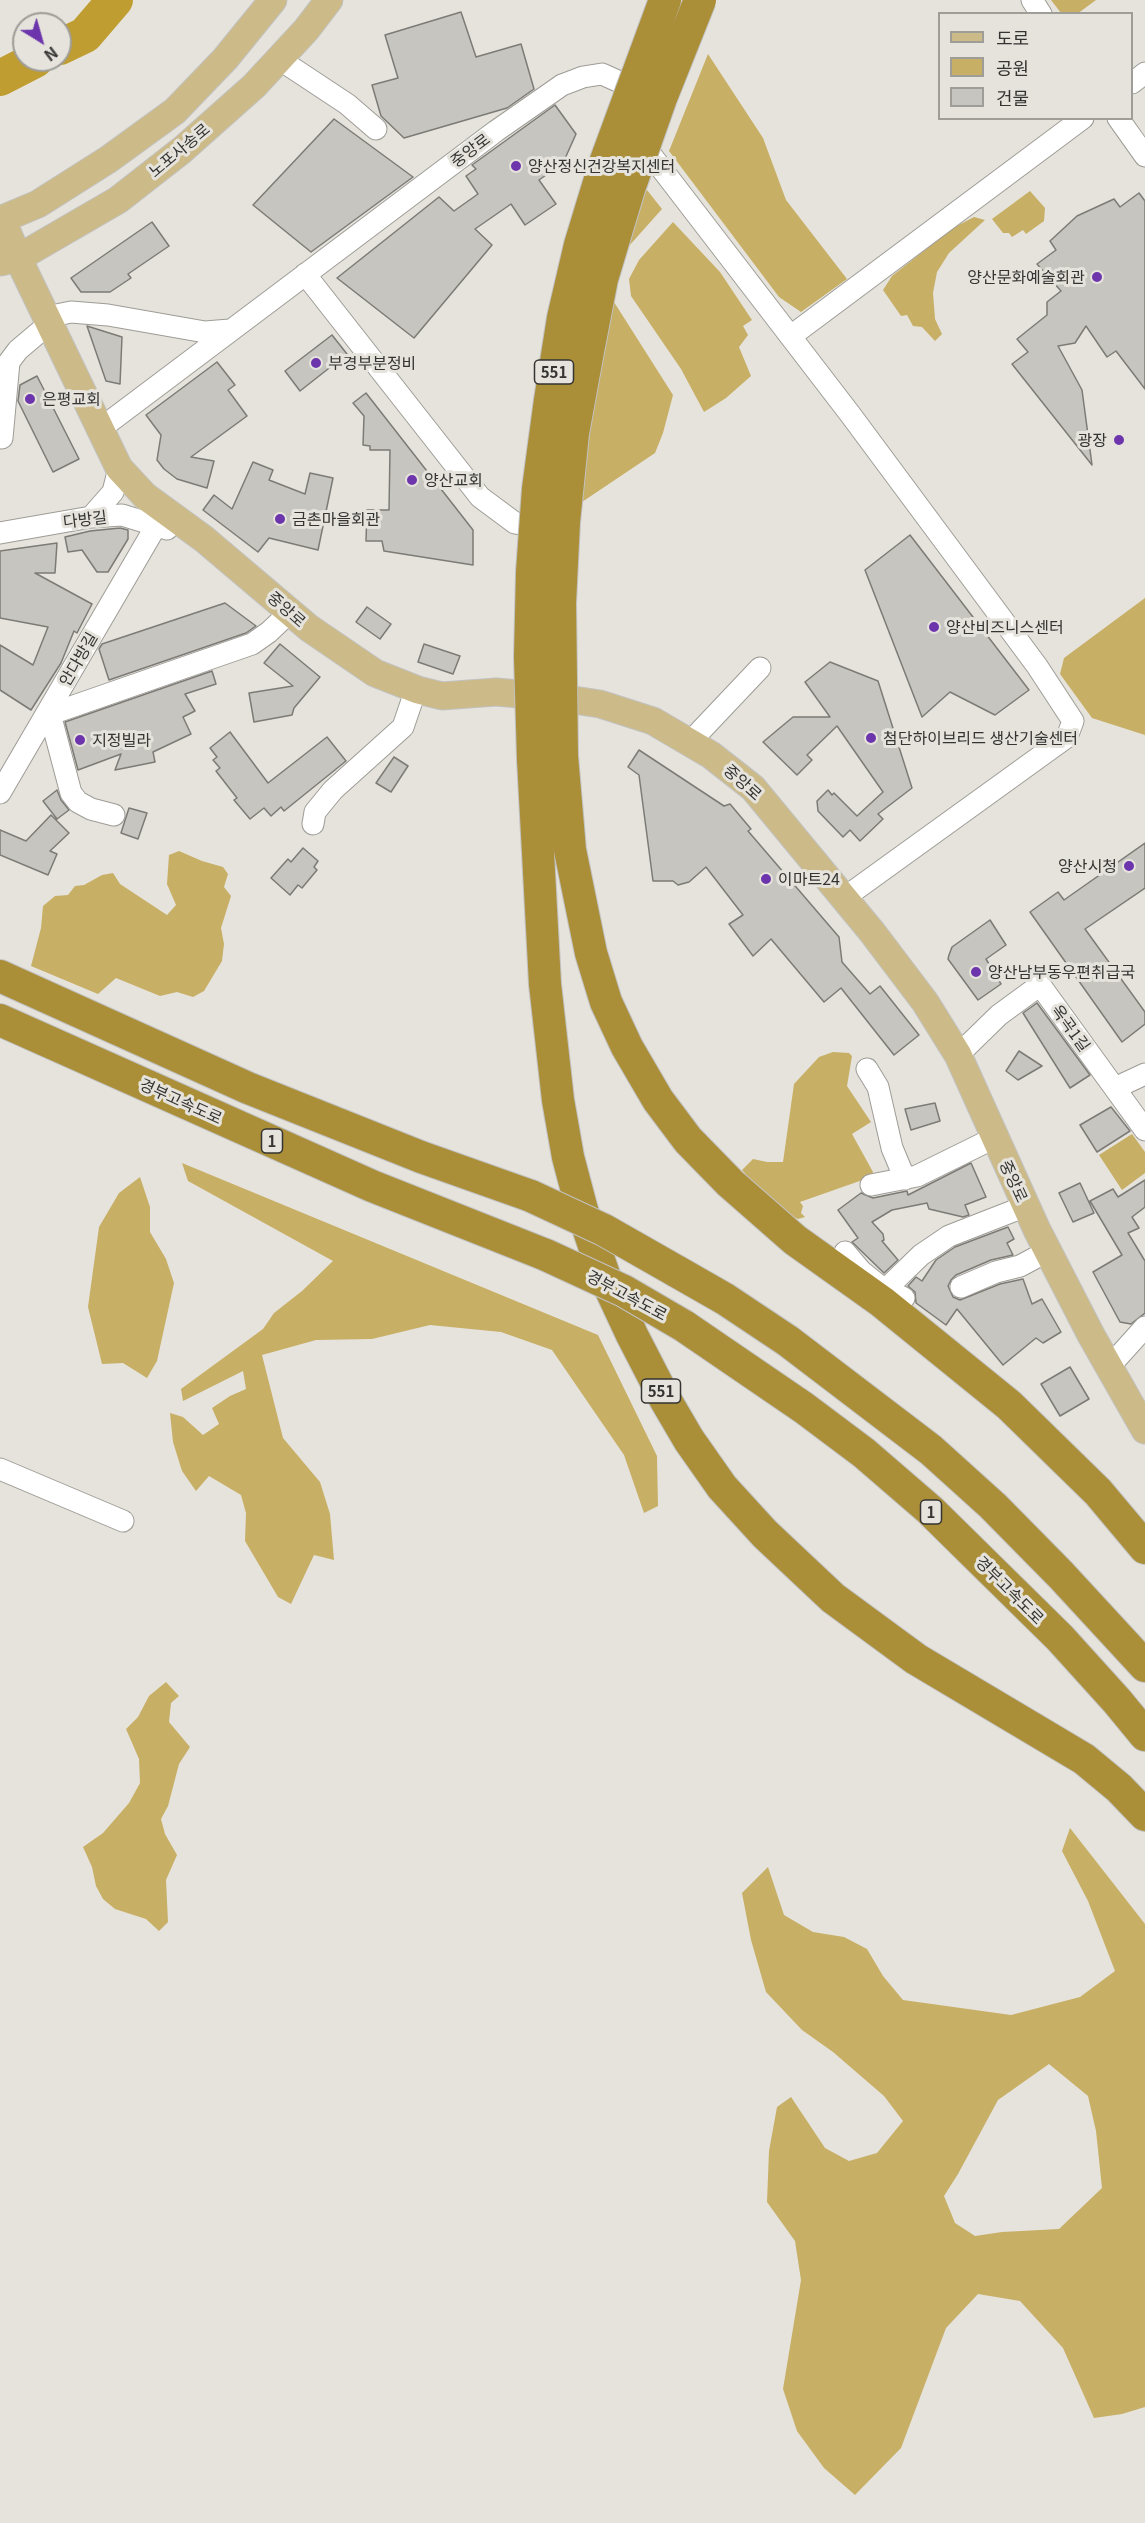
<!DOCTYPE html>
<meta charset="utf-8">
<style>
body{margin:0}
#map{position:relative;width:1145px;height:2523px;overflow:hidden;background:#e5e3dc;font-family:Georgia,"Noto Sans KR",serif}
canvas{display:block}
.legend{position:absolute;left:938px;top:12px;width:195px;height:108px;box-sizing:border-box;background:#e5e3dc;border:2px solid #9f9d98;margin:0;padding:8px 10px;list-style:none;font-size:18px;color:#353432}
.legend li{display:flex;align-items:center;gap:12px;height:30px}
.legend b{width:30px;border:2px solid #9f9d98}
.north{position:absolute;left:12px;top:12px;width:60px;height:60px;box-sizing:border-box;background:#e5e3dc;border:2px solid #9f9d98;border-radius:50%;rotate:143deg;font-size:16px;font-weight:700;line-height:24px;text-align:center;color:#353432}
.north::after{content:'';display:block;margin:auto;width:21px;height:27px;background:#6d35ac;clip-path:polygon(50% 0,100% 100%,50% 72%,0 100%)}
</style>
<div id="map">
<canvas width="1145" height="2523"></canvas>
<ul class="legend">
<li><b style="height:8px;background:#cb8"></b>도로</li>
<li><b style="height:16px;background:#c8af66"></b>공원</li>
<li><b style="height:16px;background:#c7c5bf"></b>건물</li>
</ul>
<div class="north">N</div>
</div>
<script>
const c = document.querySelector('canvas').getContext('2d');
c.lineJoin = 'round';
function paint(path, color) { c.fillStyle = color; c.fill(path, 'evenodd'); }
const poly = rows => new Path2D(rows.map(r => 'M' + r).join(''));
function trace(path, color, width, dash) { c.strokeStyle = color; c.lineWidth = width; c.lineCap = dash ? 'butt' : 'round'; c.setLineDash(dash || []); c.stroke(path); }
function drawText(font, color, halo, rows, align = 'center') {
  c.font = font + ' Georgia,"Noto Sans KR",serif'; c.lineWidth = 6; c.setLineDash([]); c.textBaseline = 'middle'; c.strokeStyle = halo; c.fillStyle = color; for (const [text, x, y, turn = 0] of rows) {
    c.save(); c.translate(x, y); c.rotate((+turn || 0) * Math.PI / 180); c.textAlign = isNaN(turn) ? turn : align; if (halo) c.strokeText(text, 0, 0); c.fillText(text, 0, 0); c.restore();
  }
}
const green = poly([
 [1051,0,1096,0,1077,14,1061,13],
 [708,54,763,138,786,200,847,279,801,312,779,297,669,151],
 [647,190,662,209,612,265,607,291,673,395,663,433,655,453,582,502,549,505,600,254],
 [1030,191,1045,208,1044,221,1026,234,1023,230,1012,237,1009,233,1003,233,992,219],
 [974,217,985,220,949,253,937,272,933,293,935,319,942,334,935,341,922,327,913,326,907,315,901,316,883,290,892,276,953,228],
 [673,222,720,272,752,320,743,326,748,335,739,347,751,376,726,398,704,412,681,369,631,296,629,279,639,260],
 [1145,598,1145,735,1092,718,1060,674,1064,658],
 [179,851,202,861,223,867,228,874,224,887,231,896,221,928,224,944,222,961,204,991,193,997,177,992,160,996,116,978,98,994,31,966,41,928,43,906,55,896,68,895,75,886,84,885,102,875,113,873,120,884,167,915,176,905,167,884,169,855],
 [833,1052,849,1053,852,1056,847,1086,871,1122,852,1134,873,1172,871,1177,800,1202,803,1206,801,1213,805,1217,798,1219,786,1214,754,1184,742,1170,753,1159,767,1162,783,1162,794,1084,819,1057],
 [1132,1134,1145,1152,1145,1173,1122,1190,1099,1155],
 [182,1163,598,1335,657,1456,658,1506,644,1513,624,1455,552,1350,501,1332,430,1325,372,1339,316,1340,262,1355,283,1438,320,1482,330,1514,334,1560,314,1555,291,1604,278,1597,245,1541,246,1513,241,1495,209,1476,196,1491,182,1471,173,1442,170,1413,183,1417,203,1435,219,1424,212,1408,230,1396,246,1389,243,1371,183,1401,181,1389,263,1329,274,1313,302,1291,333,1261,188,1181],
 [140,1177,150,1207,150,1232,166,1259,174,1283,157,1361,147,1378,123,1363,102,1364,88,1307,99,1227,119,1193],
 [166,1682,179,1696,171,1703,169,1722,190,1747,179,1764,168,1806,161,1819,165,1834,177,1855,166,1880,168,1922,159,1931,146,1919,115,1909,103,1899,96,1886,92,1867,83,1847,103,1833,129,1803,140,1783,139,1759,126,1729,138,1717,149,1696],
 [1070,1828,1145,1924,1145,2407,1122,2414,1094,2418,1063,2348,1020,2301,978,2294,946,2328,901,2448,855,2495,824,2468,797,2431,783,2389,801,2280,795,2241,767,2202,769,2151,777,2107,791,2097,825,2148,849,2161,877,2153,903,2121,884,2096,833,2052,802,2030,766,1992,751,1940,742,1893,768,1867,784,1915,813,1932,844,1937,867,1949,883,1976,903,2000,1011,2015,1080,1997,1115,1971,1088,1901,1062,1851],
 [1049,2064,1088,2096,1096,2131,1102,2188,1059,2229,1002,2232,975,2236,955,2223,944,2196,958,2174,998,2100]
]);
const river = poly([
 [60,47,85,35,115,0],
 [0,78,35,60]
]);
const building = poly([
 [461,12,476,57,521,44,534,89,507,108,404,138,381,116,372,85,398,78,385,35,461,12],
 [555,105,576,134,563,163,539,180,556,204,525,225,511,204,475,229,492,245,414,338,337,278,439,197,454,211,478,194,466,176,476,169,472,165,555,105],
 [334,119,413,177,311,252,253,205,334,119],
 [1139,193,1145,201,1145,389,1116,351,1107,357,1086,326,1075,343,1058,346,1082,390,1092,465,1012,364,1028,352,1017,339,1047,315,1047,302,1061,291,1037,264,1056,250,1050,241,1077,216,1114,199,1120,207,1139,193],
 [152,222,169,246,128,274,131,278,110,292,81,292,71,278,152,222],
 [87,326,122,337,120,384,106,381,87,326],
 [332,335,347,354,300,391,285,371,332,335],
 [217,362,235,385,228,390,247,416,191,457,214,461,207,488,177,479,164,469,157,460,161,435,146,415,217,362],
 [37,376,79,459,53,472,18,401,20,385,37,376],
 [366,393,473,530,473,565,384,551,382,541,366,541,367,510,389,510,390,450,370,450,370,446,363,445,364,416,353,403,366,393],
 [253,462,273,470,269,480,305,494,310,473,333,478,318,550,269,538,258,552,203,510,214,495,232,509,253,462],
 [120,528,128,530,128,539,108,572,97,572,82,550,68,552,65,537,90,531,120,528],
 [910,535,1029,690,995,715,950,692,922,717,865,570,910,535],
 [57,543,55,573,35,573,92,604,77,633,74,631,61,663,31,710,0,690,0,645,33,665,48,627,0,618,0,551,57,543],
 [225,603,256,626,246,633,109,680,99,649,102,644,225,603],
 [367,607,391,624,380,639,356,622,367,607],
 [280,644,320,677,294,708,292,715,254,722,249,693,293,686,264,663,280,644],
 [424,644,460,656,453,674,418,662,424,644],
 [830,662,878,681,912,788,878,814,883,819,860,841,850,830,843,837,818,811,817,801,828,790,832,795,834,793,857,816,883,792,837,726,807,755,812,760,797,775,763,742,793,717,830,717,805,682,830,662],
 [212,671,216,684,185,694,195,711,183,717,191,734,153,752,155,762,115,770,121,754,78,770,65,722,212,671],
 [230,732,268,783,327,737,346,761,284,811,281,807,271,816,264,808,250,819,234,800,237,798,216,771,220,768,213,760,217,757,210,748,230,732],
 [639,750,724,806,730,804,751,829,748,831,839,937,842,962,870,994,880,986,919,1035,894,1055,841,988,824,1002,771,939,753,956,729,924,743,915,706,867,689,882,678,885,673,881,653,881,639,775,628,767,639,750],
 [394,757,408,766,391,792,376,783,394,757],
 [57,790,61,800,69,810,57,819,43,801,57,790],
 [129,808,147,813,138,839,121,833,129,808],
 [51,815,69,833,50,851,57,854,48,875,0,855,0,830,26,841,51,815],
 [1145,843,1145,888,1085,929,1145,1012,1145,1024,1122,1042,1030,912,1058,892,1064,900,1145,843],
 [303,848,318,861,314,867,317,870,302,888,298,885,290,895,271,878,288,859,291,862,303,848],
 [990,920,1006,945,986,959,1001,984,978,1000,948,959,949,955,952,947,990,920],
 [1037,1003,1090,1075,1070,1088,1023,1013,1037,1003],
 [1019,1051,1042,1066,1018,1080,1006,1071,1019,1051],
 [935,1103,940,1121,911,1130,905,1109,935,1103],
 [1111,1107,1130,1131,1097,1152,1080,1125,1111,1107],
 [971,1163,986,1197,965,1205,969,1215,963,1217,929,1209,927,1203,892,1210,872,1222,883,1234,884,1240,882,1241,898,1260,884,1273,852,1242,858,1238,838,1210,861,1193,873,1198,907,1191,908,1195,971,1163],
 [1145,1180,1145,1207,1132,1217,1139,1228,1128,1233,1145,1261,1145,1313,1131,1324,1120,1322,1093,1272,1122,1255,1090,1201,1113,1189,1118,1197,1145,1180],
 [1080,1183,1094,1213,1073,1222,1059,1193,1080,1183],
 [1008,1227,1014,1239,1007,1243,1013,1255,991,1260,956,1275,951,1280,948,1286,953,1297,960,1300,1000,1284,1023,1279,1032,1304,1042,1299,1061,1332,1043,1343,1036,1338,1003,1365,957,1309,946,1325,916,1303,915,1292,908,1286,916,1277,922,1281,936,1260,955,1247,1008,1227],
 [1070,1367,1089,1399,1060,1416,1041,1384,1070,1367]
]);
const minor = poly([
 [1032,0,1041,14],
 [279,59,347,104,376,129],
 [1132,83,1145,73],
 [1118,118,1145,156],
 [638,138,850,414,1037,666,1073,721,1067,737,844,898],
 [305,274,480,497,515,523,548,529],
 [47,317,71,312,108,315,205,332,230,330],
 [791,336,1083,118],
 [100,429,496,131,562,85,583,77,602,74,622,83],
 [2,438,9,362,18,350,50,323],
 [91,517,113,492,119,468],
 [0,533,91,517,122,515,167,529],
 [50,714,71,793,78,802,91,809,114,815],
 [45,716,252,644,269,632,290,612],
 [690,742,760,668],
 [0,793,156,526],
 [313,824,315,812,333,790,403,727,416,689],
 [958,1055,999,1015,1040,985,1145,1130],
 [867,1069,878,1087,892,1148,905,1179],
 [1115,1088,1145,1074],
 [871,1185,917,1176,994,1138],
 [845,1252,861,1271,877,1284,904,1298],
 [961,1287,996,1272,1020,1266,1048,1251],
 [887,1288,921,1255,949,1236,1026,1206],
 [1109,1367,1145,1327],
 [0,1469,123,1521]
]);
const major = poly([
 [2,219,18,258,119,468,145,496,204,539,309,628,375,673,418,690,442,696,496,692,554,697,600,704,653,721,711,755,753,788,872,932,925,1002,958,1055,1037,1230,1091,1335,1145,1430],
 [0,220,38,204,109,159,175,111,225,59,273,0],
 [1,262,18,258,118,200,182,150,254,86,306,30,329,0]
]);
const highway = poly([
 [562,756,570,850,591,953,606,1002,627,1047,658,1100,688,1140,730,1183,795,1240,882,1302,1009,1405,1098,1492,1145,1548],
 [533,759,545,984,558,1100,568,1157,582,1210,604,1275,632,1335,665,1399,689,1440,722,1487,765,1534,833,1598,916,1659,1084,1759,1119,1788,1145,1815],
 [0,976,248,1088,421,1157,531,1196],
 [0,1020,372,1186,546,1255],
 [676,1271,725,1299,788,1341,931,1450,993,1506,1061,1575,1145,1666],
 [684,1326,804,1408,864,1453,930,1510,1060,1638,1117,1701,1145,1735]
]);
const highwayBridge = poly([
 [562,756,560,603,564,522,573,433,588,351,602,279,629,189,661,98,700,0],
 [533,759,530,657,532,572,538,489,550,400,563,318,580,245,605,163,665,0],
 [531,1196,604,1230,676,1271],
 [546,1255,624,1291,684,1326]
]);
const markers = [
 [516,166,6,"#6d35ac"],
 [1097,277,6,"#6d35ac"],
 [316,363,6,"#6d35ac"],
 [30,399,6,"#6d35ac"],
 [1119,440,6,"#6d35ac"],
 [412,480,6,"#6d35ac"],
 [280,519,6,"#6d35ac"],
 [934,627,6,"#6d35ac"],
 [871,738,6,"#6d35ac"],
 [80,740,6,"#6d35ac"],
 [1129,866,6,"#6d35ac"],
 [766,879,6,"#6d35ac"],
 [976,972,6,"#6d35ac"]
];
const shields = [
 [554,372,39],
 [272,1141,21],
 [661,1391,39],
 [931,1512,21]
];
const shieldNames = [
 ["551",554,372],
 ["1",272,1141],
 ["551",661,1391],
 ["1",931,1512]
];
const streetNames = [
 ["노포사송로",179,150,-40],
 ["중앙로",470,150,-37],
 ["다방길",85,519,-7],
 ["중앙로",287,609,41],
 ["안다방길",78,659,-60],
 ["중앙로",743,782,42],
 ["옥곡1길",1071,1028,54],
 ["경부고속도로",181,1101,24],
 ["중앙로",1014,1181,65],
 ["경부고속도로",627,1295,28],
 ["경부고속도로",1010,1590,45]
];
const poiNames = [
 ["양산정신건강복지센터",528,166],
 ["양산문화예술회관",1085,277,"right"],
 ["부경부분정비",328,363],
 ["은평교회",42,399],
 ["광장",1107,440,"right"],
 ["양산교회",424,480],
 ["금촌마을회관",292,519],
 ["양산비즈니스센터",946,627],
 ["첨단하이브리드 생산기술센터",883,738],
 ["지정빌라",92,740],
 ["양산시청",1117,866,"right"],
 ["이마트24",778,879],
 ["양산남부동우편취급국",988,972]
];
paint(green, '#c8af66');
trace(river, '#bf9d31', 36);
paint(building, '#c7c5bf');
trace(building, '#7d7b76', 1.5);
trace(minor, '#9e9c96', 23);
trace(major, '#c2c2c2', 29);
trace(highway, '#c2c2c2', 34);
trace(minor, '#fff', 21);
trace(major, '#cb8', 27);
trace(highway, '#aa8e38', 32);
trace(highwayBridge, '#c2c2c2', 34, []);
trace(highwayBridge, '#aa8e38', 32);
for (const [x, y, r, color] of markers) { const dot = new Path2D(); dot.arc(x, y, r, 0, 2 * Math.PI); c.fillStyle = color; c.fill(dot); trace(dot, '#e5e3dc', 2); }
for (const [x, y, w] of shields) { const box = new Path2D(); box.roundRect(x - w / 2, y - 12, w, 24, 4.5); c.fillStyle = '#e5e3dc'; c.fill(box); trace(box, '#353432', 1.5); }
drawText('bold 15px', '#353432', null, shieldNames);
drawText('16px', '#353432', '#e5e3dc', streetNames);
drawText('16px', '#353432', '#e5e3dc', poiNames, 'left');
</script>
